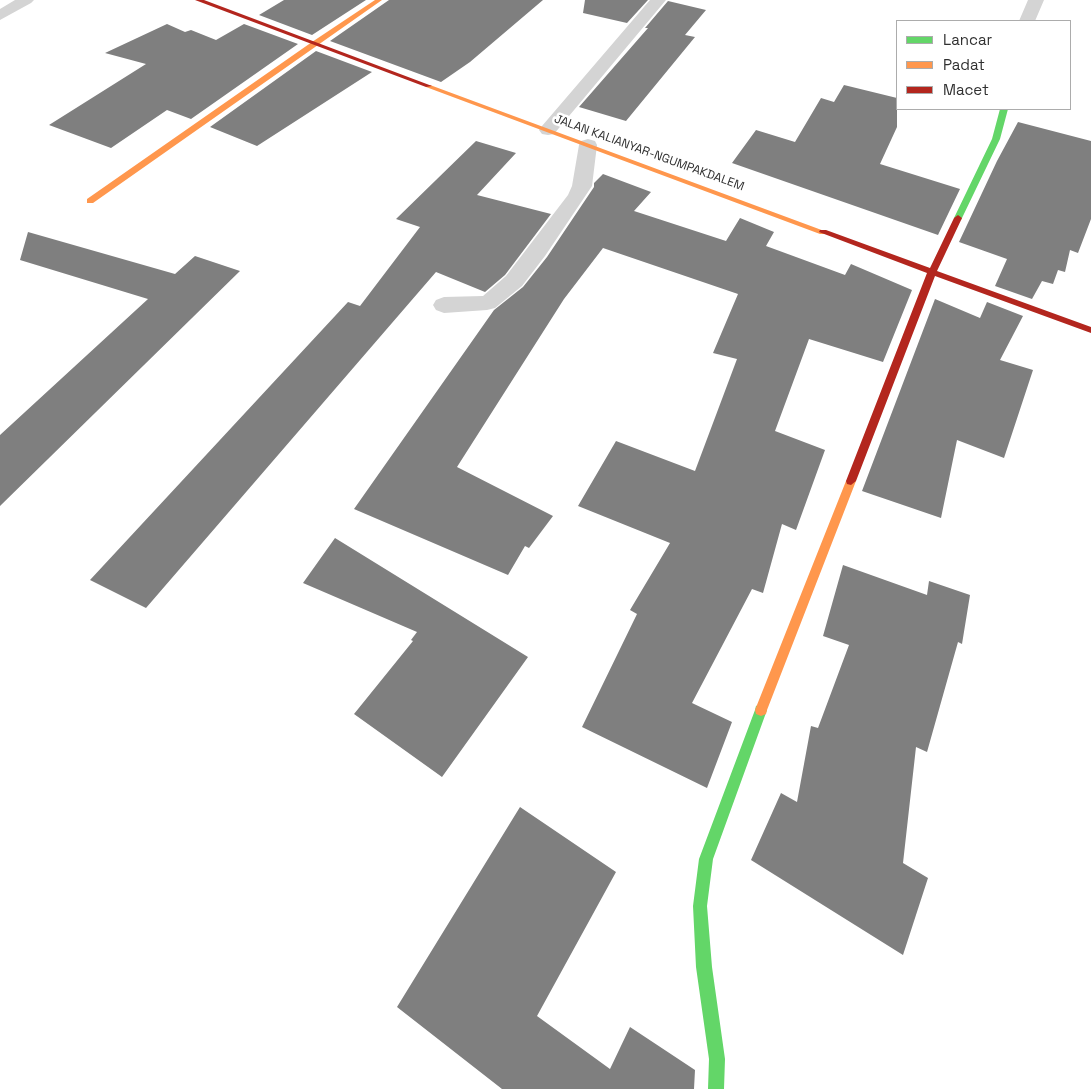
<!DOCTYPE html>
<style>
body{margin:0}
#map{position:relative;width:1091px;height:1089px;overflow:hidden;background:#fff;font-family:"Space Grotesk",sans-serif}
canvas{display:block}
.legend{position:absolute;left:896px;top:20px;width:175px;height:90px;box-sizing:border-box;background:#fff;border:1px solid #acacac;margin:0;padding:6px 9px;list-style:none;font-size:15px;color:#303030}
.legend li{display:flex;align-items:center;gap:10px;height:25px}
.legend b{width:25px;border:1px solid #acacac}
</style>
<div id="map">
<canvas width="1091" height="1089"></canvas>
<ul class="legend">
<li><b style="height:6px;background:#63d668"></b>Lancar</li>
<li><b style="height:6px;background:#ff974d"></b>Padat</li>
<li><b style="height:6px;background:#b3261e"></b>Macet</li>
</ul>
</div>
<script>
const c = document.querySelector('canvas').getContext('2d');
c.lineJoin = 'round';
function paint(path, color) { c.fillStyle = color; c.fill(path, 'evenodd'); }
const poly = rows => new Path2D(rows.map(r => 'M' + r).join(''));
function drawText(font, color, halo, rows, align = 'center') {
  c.font = font + ' "Space Grotesk",sans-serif'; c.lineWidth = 5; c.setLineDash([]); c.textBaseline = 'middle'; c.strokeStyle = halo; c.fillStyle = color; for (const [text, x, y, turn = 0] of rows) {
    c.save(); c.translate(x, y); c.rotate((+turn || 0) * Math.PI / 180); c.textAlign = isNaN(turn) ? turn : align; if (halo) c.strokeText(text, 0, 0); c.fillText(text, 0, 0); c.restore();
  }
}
const building = poly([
 [284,0,366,0,312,35,259,15],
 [389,0,543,0,470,62,441,82,330,41],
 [585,0,648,0,627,23,583,13],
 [668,1,706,10,685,35,695,37,626,121,579,107,648,28,645,28],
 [167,24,185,32,191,30,216,40,244,24,298,44,191,119,167,110,111,148,49,125,146,64,105,53],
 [316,51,372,72,257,146,210,127],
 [844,85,897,98,897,127,880,164,960,189,938,235,732,163,756,130,795,142,821,98,834,102],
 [1018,122,1091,141,1091,219,1078,253,1070,250,1065,272,1058,270,1053,284,1042,281,1032,299,995,286,1007,259,959,242,997,161],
 [476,141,516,153,477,195,551,214,505,275,485,292,436,272,146,608,90,580,348,302,360,306,420,227,396,219],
 [603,174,651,192,634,211,726,241,740,218,774,232,766,246,845,275,851,264,912,290,883,362,809,339,775,431,825,450,796,530,782,524,763,593,752,589,692,703,732,722,707,788,582,727,637,614,630,610,670,543,578,506,616,441,695,471,737,359,713,353,738,294,603,248,564,299,457,467,553,516,529,548,525,546,508,575,354,509,494,310,523,287,547,257,594,187,594,183],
 [28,232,175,274,195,256,240,271,0,506,0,435,148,299,20,260],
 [935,299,980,318,987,302,1023,316,1000,360,1033,370,1004,458,957,440,941,518,862,491],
 [335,538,528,657,442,777,354,714,413,641,411,640,417,632,303,583],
 [843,565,927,595,929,581,970,595,962,644,958,642,927,752,916,747,903,863,928,878,903,955,751,860,781,793,797,802,811,726,818,728,849,645,823,636],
 [520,807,616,872,537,1016,610,1069,630,1027,695,1070,694,1089,502,1089,397,1007]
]);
const street = poly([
 [15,0,34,0,31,3,0,20,0,9,15,0],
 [650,0,666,0,554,134,548,135,542,134,539,130,542,126,650,0],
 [1028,0,1044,0,1035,21,1019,21,1028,0],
 [588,139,595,141,597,145,592,186,545,256,522,286,495,308,487,310,444,313,436,310,433,305,436,300,444,297,483,296,506,276,568,195,572,186,579,145,581,141,588,139]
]);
const fast = poly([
 [1000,109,1008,109,1000,139,962,218,961,220,955,220,954,218,992,139,1000,109],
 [761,704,766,706,767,710,713,859,707,906,712,967,725,1059,724,1089,708,1089,709,1059,696,967,693,906,699,859,755,710,756,706,761,704]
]);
const slow = poly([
 [375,0,382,0,93,203,87,203,87,199,312,42,375,0],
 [426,85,430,85,827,232,826,234,820,234,426,87,426,85],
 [851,477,856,481,767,710,766,714,761,716,756,714,755,710,846,481,851,477]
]);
const jam = poly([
 [195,0,204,0,432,86,426,87,195,0],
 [958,215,962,218,937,271,1091,327,1091,333,935,276,856,481,851,485,847,484,846,481,927,273,819,232,820,230,826,230,930,268,954,218,958,215]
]);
const farStreetnames = [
 ["JALAN KALIANYAR-NGUMPAKDALEM",649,153,20]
];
paint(building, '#7f7f7f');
paint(street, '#d4d4d4');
paint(fast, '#63d668');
paint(slow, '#ff974d');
paint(jam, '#b3261e');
drawText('12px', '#303030', '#fff', farStreetnames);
</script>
